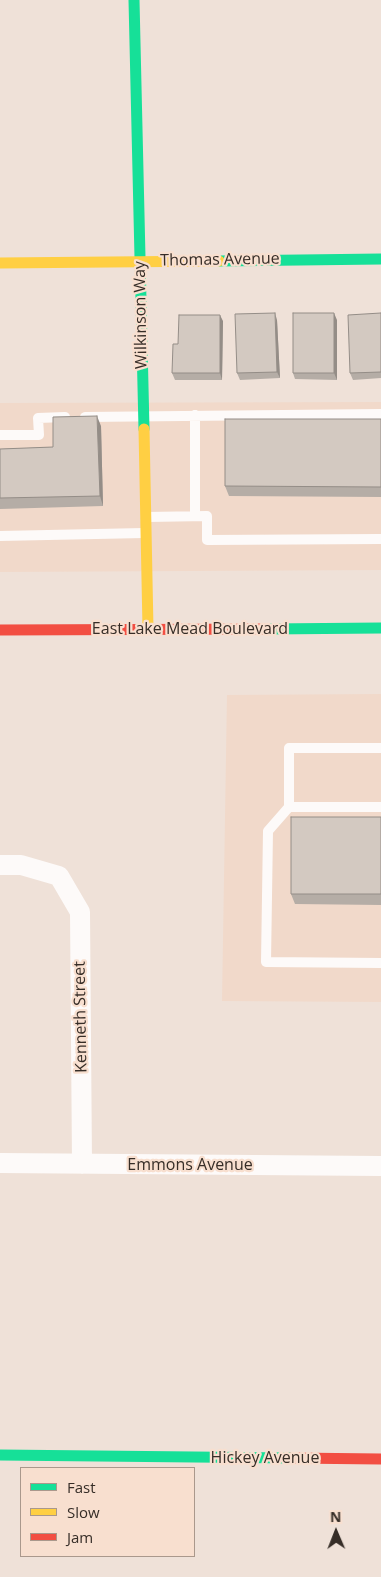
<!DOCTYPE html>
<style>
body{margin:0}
#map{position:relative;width:381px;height:1577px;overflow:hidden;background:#efe1d8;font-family:"Open Sans",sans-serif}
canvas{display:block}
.legend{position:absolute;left:20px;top:1467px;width:175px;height:90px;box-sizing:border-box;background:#f8dfcf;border:1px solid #aa988c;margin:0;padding:6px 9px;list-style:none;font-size:15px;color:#362d27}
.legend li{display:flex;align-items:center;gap:10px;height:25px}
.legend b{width:25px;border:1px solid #aa988c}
.north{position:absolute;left:311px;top:1507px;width:50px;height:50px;-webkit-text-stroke:4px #f8dfcf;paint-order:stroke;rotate:359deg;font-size:14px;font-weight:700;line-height:20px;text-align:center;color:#362d27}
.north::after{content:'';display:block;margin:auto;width:18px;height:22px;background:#362d27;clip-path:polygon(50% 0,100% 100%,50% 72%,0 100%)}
</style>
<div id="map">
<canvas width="381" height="1577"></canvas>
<ul class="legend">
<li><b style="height:6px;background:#16e098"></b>Fast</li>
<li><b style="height:6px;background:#ffcf43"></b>Slow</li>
<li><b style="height:6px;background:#f24e42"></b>Jam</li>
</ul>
<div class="north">N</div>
</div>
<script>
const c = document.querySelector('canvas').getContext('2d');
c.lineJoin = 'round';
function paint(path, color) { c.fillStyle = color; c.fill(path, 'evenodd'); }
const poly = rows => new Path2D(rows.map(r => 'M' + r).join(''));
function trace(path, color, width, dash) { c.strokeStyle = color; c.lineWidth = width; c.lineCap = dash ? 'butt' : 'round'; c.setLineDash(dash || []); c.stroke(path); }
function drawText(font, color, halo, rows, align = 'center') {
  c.font = font + ' "Open Sans",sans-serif'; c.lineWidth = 4.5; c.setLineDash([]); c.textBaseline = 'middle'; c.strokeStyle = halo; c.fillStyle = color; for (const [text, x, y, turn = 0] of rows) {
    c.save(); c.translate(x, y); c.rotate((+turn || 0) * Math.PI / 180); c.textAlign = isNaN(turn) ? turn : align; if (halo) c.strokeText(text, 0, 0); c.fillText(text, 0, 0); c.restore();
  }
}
const built = poly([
 [381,402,381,570,0,572,0,403],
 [381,694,381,1002,222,1001,227,695]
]);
const lane = poly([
 [195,415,195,516],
 [85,417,381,414],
 [0,435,39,435,38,418,65,417],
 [147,517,207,516,207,540,381,539],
 [0,536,144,533],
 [381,748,289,748,289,807,381,807],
 [289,807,268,831,266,962,381,963]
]);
const street = poly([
 [0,865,21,865,59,876,80,912,82,1164],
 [0,1163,381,1166]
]);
const fast = poly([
 [134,0,144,429],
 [219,261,381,259],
 [268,629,381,628],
 [0,1455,291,1458]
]);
const slow = poly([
 [0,263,219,261],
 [144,429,148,629]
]);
const jam = poly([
 [0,630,268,629],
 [291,1458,381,1459]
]);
const wall = poly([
 [381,313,381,378,353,380,350,373],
 [277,320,280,378,240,380,237,373],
 [337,320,337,380,295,379,293,373],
 [223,321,222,380,175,380,172,373,178,344],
 [381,419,381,497,229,496,225,486],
 [101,426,103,506,0,509,0,449,53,447],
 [381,817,381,905,295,904,291,894]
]);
const shadedWall = poly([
 [275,313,277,320,280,378,277,372],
 [334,313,337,320,337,380,334,373],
 [220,315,223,321,222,380,220,373],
 [97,416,101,426,103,506,100,496]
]);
const building = poly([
 [275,313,277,372,237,373,235,314,275,313],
 [293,313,334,313,334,373,293,373,293,313],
 [381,313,381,372,350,373,348,315,381,313],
 [179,315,220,315,220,373,172,373,173,344,178,344,179,315],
 [97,416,100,496,0,498,0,449,53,447,53,417,97,416],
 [225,419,381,419,381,487,225,486,225,419],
 [291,817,381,817,381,894,291,894,291,817]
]);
const streetNames = [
 ["Thomas Avenue",220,260,-1],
 ["Wilkinson Way",141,315,-91],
 ["East Lake Mead Boulevard",190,629],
 ["Kenneth Street",81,1017,-91],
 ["Emmons Avenue",190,1165],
 ["Hickey Avenue",265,1458]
];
paint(built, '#f1d9ca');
trace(lane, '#fdfaf9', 10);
trace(street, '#fdfaf9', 20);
trace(fast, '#16e098', 11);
trace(slow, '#ffcf43', 11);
trace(jam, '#f24e42', 11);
paint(wall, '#b5ada6');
paint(shadedWall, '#948d87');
paint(building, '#d3c9c1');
trace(building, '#948d87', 1);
drawText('16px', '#362d27', '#f8dfcf', streetNames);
</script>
